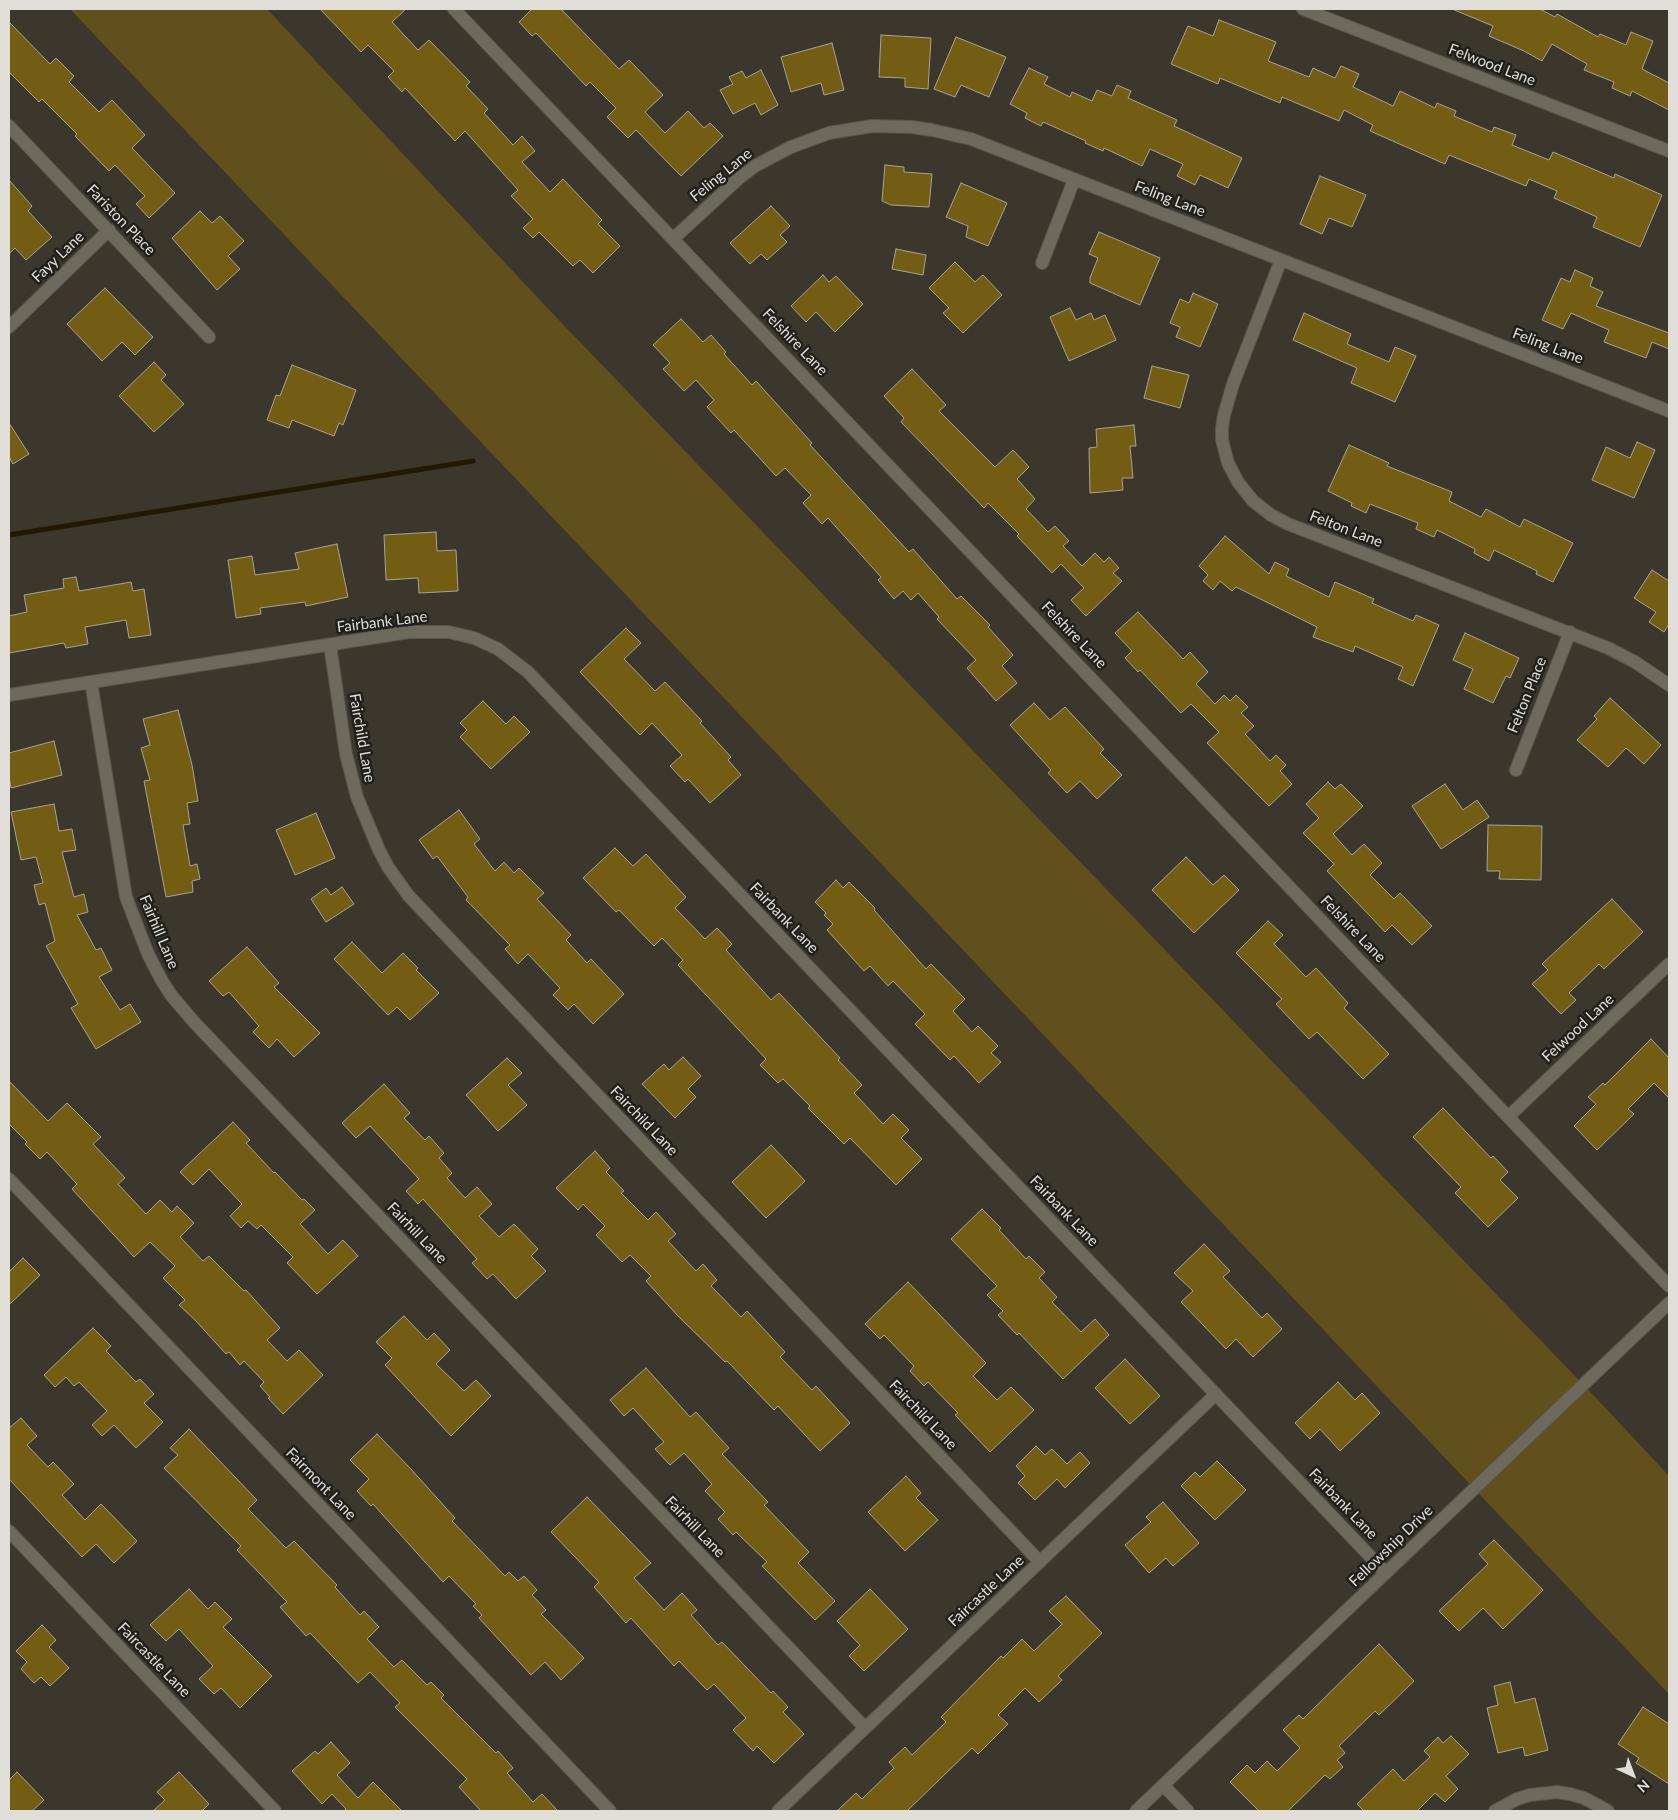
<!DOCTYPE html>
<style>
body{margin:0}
#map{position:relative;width:1678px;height:1820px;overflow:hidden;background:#3b372c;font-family:Lato,sans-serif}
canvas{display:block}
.frame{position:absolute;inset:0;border:10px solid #e0ded7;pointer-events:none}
.north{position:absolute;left:1608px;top:1750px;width:50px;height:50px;-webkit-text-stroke:4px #211f1a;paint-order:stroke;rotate:137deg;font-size:14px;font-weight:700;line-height:20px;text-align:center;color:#e0ded7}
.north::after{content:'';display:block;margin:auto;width:18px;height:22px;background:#e0ded7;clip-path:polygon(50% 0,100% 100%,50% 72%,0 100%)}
</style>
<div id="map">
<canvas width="1678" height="1820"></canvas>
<div class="frame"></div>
<div class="north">N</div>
</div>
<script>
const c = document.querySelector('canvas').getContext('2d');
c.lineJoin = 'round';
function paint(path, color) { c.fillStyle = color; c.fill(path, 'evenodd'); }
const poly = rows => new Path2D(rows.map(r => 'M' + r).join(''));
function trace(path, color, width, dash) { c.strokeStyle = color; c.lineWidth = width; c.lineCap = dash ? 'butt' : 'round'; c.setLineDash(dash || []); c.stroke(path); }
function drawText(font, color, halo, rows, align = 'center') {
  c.font = font + ' Lato,sans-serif'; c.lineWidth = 5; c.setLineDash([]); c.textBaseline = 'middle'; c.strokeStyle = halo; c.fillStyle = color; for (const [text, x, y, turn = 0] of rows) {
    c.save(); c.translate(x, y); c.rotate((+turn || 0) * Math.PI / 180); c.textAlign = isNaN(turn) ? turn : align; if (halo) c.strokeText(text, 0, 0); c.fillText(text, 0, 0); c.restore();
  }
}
const green = poly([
 [70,9,267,9,553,314,1597,1399,1669,1476,1669,1694]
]);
const stream = poly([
 [9,535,473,461]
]);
const building = poly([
 [320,9,406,9,392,22,418,50,429,40,470,82,466,86,488,109,484,113,513,145,522,136,535,151,522,162,550,192,563,179,602,220,598,224,620,246,593,273,580,260,573,266,539,232,533,238,523,228,533,219,511,196,518,190,465,131,455,141,405,88,402,92,388,77,394,71,368,45,361,52,320,9],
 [532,9,561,9,619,69,629,60,663,95,645,112,665,133,688,111,704,128,710,123,723,136,681,176,636,130,628,138,607,117,616,108,590,82,586,86,536,33,532,36,519,22,532,9],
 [1452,9,1540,9,1555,17,1557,14,1598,37,1600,34,1626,45,1631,32,1653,41,1642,69,1669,83,1669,110,1632,91,1630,96,1612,88,1614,82,1584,70,1587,64,1552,44,1542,61,1524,51,1489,36,1493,26,1452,9],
 [1219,20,1276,42,1268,61,1309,77,1313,68,1335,78,1341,66,1359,74,1353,87,1393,106,1400,91,1435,108,1437,103,1456,111,1454,116,1492,132,1494,127,1516,135,1512,145,1549,160,1553,152,1614,178,1615,174,1662,195,1640,247,1593,227,1597,217,1554,198,1557,191,1529,179,1526,186,1449,155,1445,164,1370,131,1373,125,1344,110,1339,121,1282,97,1280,103,1220,78,1218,84,1171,64,1188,26,1213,36,1219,20],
 [9,22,50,64,56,58,74,76,69,82,99,112,112,100,145,135,132,148,175,193,149,218,136,204,145,196,115,165,109,171,75,136,77,134,42,99,39,102,9,72,9,22],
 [881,35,931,38,928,89,905,87,905,78,879,77,881,35],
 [956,37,1006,57,989,97,961,85,955,97,934,89,956,37],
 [832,43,844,90,824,95,821,83,791,92,781,57,832,43],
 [1029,68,1048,77,1044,84,1070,97,1072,92,1092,101,1097,90,1112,96,1117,85,1131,91,1128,98,1177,120,1174,126,1242,158,1228,188,1200,175,1195,185,1177,176,1183,164,1150,149,1142,166,1104,148,1103,151,1085,143,1086,141,1043,122,1041,126,1025,118,1027,113,1010,104,1029,68],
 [761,70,778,105,761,115,755,103,733,114,720,90,733,84,729,77,742,71,746,78,761,70],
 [885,165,904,167,904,172,932,174,929,207,891,205,882,201,885,165],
 [1320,176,1366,195,1352,227,1329,218,1322,234,1300,224,1320,176],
 [9,180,32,206,28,211,52,237,26,260,15,248,9,254,9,180],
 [961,183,1007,203,988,246,966,237,968,226,946,217,961,183],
 [771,206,790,226,780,235,787,242,767,260,761,254,750,264,730,243,771,206],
 [200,211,212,223,220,216,244,241,228,256,240,269,217,290,172,238,200,211],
 [1099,232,1160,258,1140,305,1090,283,1090,278,1098,258,1089,254,1099,232],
 [896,249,926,255,923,275,892,269,896,249],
 [955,262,975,282,983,275,1002,295,963,333,943,313,949,308,929,288,955,262],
 [1575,270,1593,278,1590,286,1603,292,1596,306,1669,333,1669,349,1652,342,1646,358,1604,342,1609,330,1571,313,1563,329,1542,320,1561,278,1570,282,1575,270],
 [823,275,829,282,836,276,863,304,835,332,816,312,806,322,791,306,823,275],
 [105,288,153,337,135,355,122,342,102,361,67,324,105,288],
 [1193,293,1218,304,1200,347,1176,337,1180,327,1170,323,1180,299,1189,303,1193,293],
 [1070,308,1076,320,1091,313,1094,320,1105,315,1116,340,1069,361,1050,317,1070,308],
 [1304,313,1351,334,1347,344,1389,362,1395,347,1416,356,1395,402,1351,383,1357,368,1293,340,1304,313],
 [681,319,703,342,711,335,726,352,724,354,752,385,756,381,812,443,810,445,909,552,913,549,957,599,961,596,990,625,988,627,1013,655,1002,666,1017,683,996,701,967,668,976,660,937,619,939,617,918,593,911,600,903,591,894,599,878,580,881,577,828,518,822,524,803,503,811,495,785,468,776,476,734,430,731,433,707,407,714,400,696,380,684,391,663,369,670,363,653,345,681,319],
 [154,362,166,375,161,380,184,404,154,432,119,396,154,362],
 [292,365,356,390,343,425,339,423,334,436,292,420,289,428,267,420,276,395,280,396,292,365],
 [1152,366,1189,375,1180,408,1144,398,1152,366],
 [912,369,946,405,939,411,995,467,1013,450,1029,467,1017,479,1035,499,1026,509,1048,532,1055,526,1069,541,1063,546,1082,566,1095,553,1104,562,1109,557,1119,568,1113,573,1122,581,1086,616,1071,600,1084,588,1061,564,1052,573,1017,536,1019,534,988,503,984,508,901,422,904,418,884,396,912,369],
 [9,423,29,454,13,464,9,457,9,423],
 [1134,425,1136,446,1130,446,1133,478,1122,478,1123,490,1090,493,1089,448,1097,447,1096,429,1134,425],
 [1637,442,1655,450,1634,498,1592,480,1606,447,1630,458,1637,442],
 [1349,445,1389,463,1387,466,1452,492,1449,501,1481,517,1486,509,1520,527,1524,519,1573,543,1553,582,1536,574,1537,571,1494,550,1489,561,1474,553,1475,549,1437,530,1434,537,1416,529,1418,523,1370,504,1366,513,1351,506,1352,503,1328,491,1349,445],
 [436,532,437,551,456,550,458,591,419,593,418,578,386,580,384,535,436,532],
 [1225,536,1269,574,1275,562,1289,569,1286,576,1329,597,1335,582,1374,599,1372,603,1413,621,1416,615,1439,625,1413,686,1398,679,1403,667,1355,646,1353,652,1313,637,1317,627,1236,587,1232,591,1220,581,1213,590,1203,581,1208,575,1199,566,1225,536],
 [337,544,348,597,306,606,305,602,260,608,261,614,236,618,228,560,252,556,255,575,299,569,295,553,337,544],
 [1652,570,1669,581,1669,624,1664,632,1649,622,1656,612,1634,598,1652,570],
 [76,577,79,591,131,582,133,591,144,589,151,635,129,638,126,620,85,627,88,644,66,648,64,643,9,653,9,616,27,612,24,595,64,588,63,579,76,577],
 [1138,612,1183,659,1190,652,1208,672,1196,684,1215,704,1224,695,1230,701,1236,695,1248,707,1241,713,1254,726,1245,734,1270,761,1276,755,1286,765,1280,771,1292,784,1269,806,1207,743,1219,732,1191,704,1181,713,1140,670,1138,672,1125,658,1132,651,1115,633,1138,612],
 [626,628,641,643,624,659,655,691,665,682,702,721,700,723,731,757,728,760,741,775,710,803,688,779,685,782,670,766,682,755,652,723,640,735,580,672,626,628],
 [1465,633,1519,658,1510,678,1506,676,1493,703,1464,689,1473,669,1453,660,1465,633],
 [1610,698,1661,745,1644,764,1626,748,1608,767,1577,740,1597,719,1594,716,1610,698],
 [483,701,506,724,514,716,530,732,491,769,460,737,467,730,460,723,483,701],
 [1034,703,1050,720,1065,707,1104,749,1100,753,1122,775,1097,799,1080,781,1067,793,1048,773,1051,770,1010,725,1034,703],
 [178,710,192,765,198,801,187,803,190,824,183,825,190,866,197,864,200,879,192,881,193,892,166,897,144,781,150,780,141,748,150,745,143,719,178,710],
 [54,741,62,775,11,788,9,777,9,753,54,741],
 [1328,782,1335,789,1341,784,1363,806,1333,834,1352,855,1364,844,1382,863,1370,875,1394,899,1400,893,1432,926,1412,945,1392,925,1385,932,1369,915,1327,871,1334,864,1303,833,1319,818,1306,804,1328,782],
 [1445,784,1463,810,1477,800,1489,817,1441,849,1412,806,1445,784],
 [54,804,59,831,72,829,76,850,62,852,74,897,84,894,88,912,77,915,96,950,101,948,112,970,99,977,120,1010,130,1004,141,1022,96,1049,71,1008,78,1004,46,946,55,941,45,903,39,905,34,885,43,883,36,857,21,860,11,812,54,804],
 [459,810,480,839,474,844,495,871,504,862,514,873,519,868,544,893,537,899,571,935,566,940,587,963,591,959,624,994,593,1024,574,1004,568,1010,553,995,560,988,528,954,518,964,505,949,510,945,466,900,468,897,437,856,433,859,419,840,459,810],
 [316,813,335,858,295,875,276,830,316,813],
 [1488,825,1542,826,1541,880,1499,879,1500,871,1487,871,1488,825],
 [615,848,633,866,646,854,686,897,675,908,705,939,717,928,732,944,726,950,771,1000,779,993,840,1058,838,1060,862,1085,854,1093,883,1124,893,1114,909,1130,901,1138,922,1159,896,1185,850,1138,844,1144,808,1108,810,1106,783,1079,778,1083,760,1065,766,1059,678,965,683,960,662,938,654,946,619,910,616,912,583,878,615,848],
 [1186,857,1213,885,1224,875,1239,890,1194,933,1152,890,1186,857],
 [836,880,843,888,849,882,875,908,874,910,926,969,931,964,965,999,953,1011,972,1032,978,1026,998,1046,991,1053,1001,1062,979,1083,954,1056,950,1060,915,1024,925,1014,893,981,888,986,870,966,864,971,827,930,833,924,824,915,826,913,815,902,836,880],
 [342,887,354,904,326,922,311,899,326,888,331,895,342,887],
 [1612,899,1643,932,1604,969,1599,964,1569,993,1576,1000,1561,1014,1532,984,1548,970,1542,964,1612,899],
 [1268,921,1283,935,1274,944,1306,977,1316,968,1348,1003,1344,1008,1389,1054,1363,1079,1317,1032,1309,1039,1276,1004,1282,999,1236,953,1268,921],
 [352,942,382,973,403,953,418,968,416,970,439,993,410,1020,397,1007,388,1015,334,959,352,942],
 [247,947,279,983,274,987,320,1033,294,1057,277,1039,269,1048,253,1032,259,1026,229,992,223,996,209,981,247,947],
 [1651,1039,1669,1058,1669,1098,1654,1083,1628,1109,1634,1114,1597,1150,1574,1126,1596,1104,1588,1097,1603,1083,1605,1085,1651,1039],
 [683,1057,701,1076,688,1089,696,1097,675,1118,642,1084,664,1064,669,1070,683,1057],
 [507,1058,522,1073,508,1085,527,1105,498,1131,466,1095,507,1058],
 [9,1081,48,1121,67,1103,101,1137,93,1144,125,1178,118,1184,146,1214,160,1200,172,1212,177,1206,194,1223,180,1237,203,1261,209,1256,244,1291,246,1290,280,1328,267,1340,287,1361,299,1350,323,1375,283,1414,268,1398,270,1397,260,1386,264,1382,244,1361,240,1365,229,1352,226,1354,195,1320,179,1305,185,1300,163,1278,175,1266,150,1242,134,1257,72,1189,77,1184,47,1152,40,1159,25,1144,27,1142,9,1124,9,1081],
 [384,1084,410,1113,404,1118,425,1140,429,1136,444,1153,439,1158,452,1173,447,1178,465,1198,477,1187,492,1204,479,1216,499,1237,514,1224,538,1249,531,1256,546,1271,516,1299,493,1274,487,1279,472,1263,477,1259,423,1199,418,1204,406,1191,419,1179,370,1126,356,1138,342,1123,384,1084],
 [1443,1108,1491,1158,1493,1156,1508,1172,1500,1180,1518,1198,1488,1227,1455,1193,1461,1187,1413,1137,1443,1108],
 [233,1122,250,1140,246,1143,274,1173,275,1172,302,1200,304,1199,315,1210,300,1224,328,1254,343,1240,358,1256,317,1294,287,1263,293,1257,261,1225,257,1229,248,1221,241,1228,230,1216,242,1204,209,1169,193,1185,180,1172,233,1122],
 [771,1145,805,1181,766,1218,732,1182,771,1145],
 [595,1151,610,1168,606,1172,624,1191,621,1193,648,1220,656,1212,676,1234,668,1241,696,1271,703,1264,717,1280,711,1286,741,1317,747,1311,785,1352,780,1357,812,1390,816,1386,850,1423,820,1451,778,1406,774,1410,727,1361,725,1362,678,1316,646,1281,651,1276,630,1255,622,1262,596,1235,605,1226,583,1204,578,1210,556,1188,595,1151],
 [982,1209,1001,1228,999,1230,1026,1259,1029,1256,1045,1272,1039,1278,1057,1297,1052,1302,1081,1332,1095,1319,1109,1335,1063,1379,1019,1333,1017,1335,998,1315,1003,1311,987,1295,997,1286,951,1239,982,1209],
 [1204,1244,1230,1271,1223,1277,1262,1318,1267,1313,1282,1329,1253,1357,1236,1339,1226,1349,1181,1302,1193,1291,1174,1273,1204,1244],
 [23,1258,40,1275,9,1305,9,1272,23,1258],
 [908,1282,986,1363,973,1376,997,1400,1011,1387,1034,1410,990,1452,955,1415,958,1413,928,1382,924,1386,910,1371,914,1366,884,1335,880,1339,865,1324,908,1282],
 [404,1316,427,1340,434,1333,450,1350,436,1364,464,1391,476,1380,491,1396,451,1436,385,1365,392,1358,376,1342,404,1316],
 [93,1328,111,1346,106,1351,136,1382,140,1379,154,1394,144,1403,163,1422,136,1448,114,1425,102,1436,92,1425,107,1411,79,1382,74,1386,66,1377,55,1387,44,1375,93,1328],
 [1125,1359,1160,1396,1130,1424,1095,1388,1125,1359],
 [646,1368,690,1417,696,1412,729,1448,722,1454,768,1502,764,1505,809,1552,798,1563,835,1601,815,1620,762,1566,767,1562,736,1532,733,1535,718,1519,725,1512,705,1491,712,1484,684,1453,670,1465,655,1449,664,1442,633,1408,624,1416,610,1400,646,1368],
 [1338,1382,1355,1400,1362,1393,1380,1413,1340,1451,1320,1429,1310,1439,1295,1423,1338,1382],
 [21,1418,37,1436,27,1445,48,1467,53,1462,74,1484,62,1495,85,1520,101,1504,137,1541,114,1563,96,1544,82,1557,9,1479,9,1428,21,1418],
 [189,1429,257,1500,248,1509,286,1548,294,1541,337,1585,335,1587,360,1615,364,1611,379,1627,367,1639,394,1667,402,1660,427,1685,431,1682,444,1695,441,1698,496,1753,498,1751,513,1768,507,1773,533,1802,542,1794,558,1811,481,1811,459,1787,467,1779,395,1707,400,1703,370,1672,358,1683,310,1633,306,1636,280,1607,287,1602,237,1550,241,1546,164,1468,178,1455,170,1448,189,1429],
 [377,1434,410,1468,455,1518,452,1521,505,1576,509,1572,518,1581,524,1576,537,1590,532,1595,546,1610,541,1614,584,1658,561,1680,545,1662,531,1675,479,1618,482,1615,473,1606,476,1604,449,1576,443,1582,373,1504,371,1506,357,1491,369,1479,350,1460,377,1434],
 [1036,1446,1045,1455,1052,1449,1067,1464,1080,1452,1090,1463,1065,1488,1057,1479,1035,1500,1018,1483,1025,1476,1016,1466,1036,1446],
 [1217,1461,1246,1490,1215,1520,1181,1486,1195,1472,1200,1477,1217,1461],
 [906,1476,921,1493,916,1498,938,1520,905,1551,868,1512,906,1476],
 [587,1497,651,1563,634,1578,664,1610,682,1593,697,1610,691,1615,718,1645,722,1642,771,1693,773,1691,788,1707,783,1712,804,1734,774,1763,757,1746,753,1751,733,1730,746,1718,714,1684,707,1690,679,1661,674,1666,631,1618,626,1623,594,1587,599,1582,551,1532,587,1497],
 [1163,1502,1199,1543,1173,1566,1166,1558,1149,1573,1125,1545,1151,1522,1146,1517,1163,1502],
 [1494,1540,1543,1590,1503,1629,1483,1608,1459,1631,1439,1611,1488,1564,1479,1554,1494,1540],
 [189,1589,208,1609,215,1602,232,1619,223,1627,272,1676,240,1708,221,1688,214,1694,199,1679,213,1666,179,1629,166,1641,150,1625,189,1589],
 [870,1589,908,1629,864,1671,849,1656,860,1645,837,1621,870,1589],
 [1066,1596,1102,1633,1058,1676,1062,1680,1039,1702,1025,1688,998,1715,1008,1724,978,1754,972,1748,907,1811,837,1811,856,1793,862,1799,894,1768,889,1762,905,1747,912,1755,946,1722,941,1717,1001,1656,1003,1658,1022,1639,1034,1651,1062,1624,1049,1611,1066,1596],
 [42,1625,56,1640,49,1647,69,1668,50,1686,41,1677,34,1683,21,1669,27,1662,16,1651,42,1625],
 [1379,1644,1414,1681,1379,1715,1375,1711,1339,1746,1345,1753,1337,1760,1343,1767,1330,1779,1325,1775,1288,1811,1259,1811,1230,1782,1247,1765,1255,1773,1267,1761,1277,1771,1300,1748,1283,1730,1299,1715,1303,1719,1379,1644],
 [1510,1682,1515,1703,1535,1698,1548,1750,1525,1756,1523,1747,1498,1753,1487,1708,1498,1705,1494,1686,1510,1682],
 [1643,1707,1669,1724,1669,1784,1636,1763,1639,1758,1618,1744,1643,1707],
 [1451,1736,1469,1754,1446,1776,1458,1789,1445,1802,1435,1793,1417,1811,1364,1811,1357,1804,1393,1769,1404,1781,1430,1757,1424,1751,1438,1737,1443,1743,1451,1736],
 [331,1742,350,1763,337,1775,358,1798,373,1782,402,1811,344,1811,346,1809,332,1794,322,1804,292,1771,315,1751,318,1754,331,1742],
 [17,1772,44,1800,32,1811,9,1811,9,1780,17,1772],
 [179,1772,209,1804,202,1811,153,1811,165,1800,157,1792,179,1772]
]);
const street = poly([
 [454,9,1669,1286],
 [1303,9,1669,151],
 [9,126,209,337],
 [674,238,738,179,755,166,791,147,829,133,872,126,912,127,932,130,971,139,1669,411],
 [1281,260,1233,384,1224,415,1222,428,1222,440,1228,463,1238,482,1253,501,1271,515,1288,524,1608,648,1635,662,1669,685],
 [1042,263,1074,180],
 [9,327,109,230],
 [330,645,346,754,357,797,379,850,388,867,408,895,1040,1562],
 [91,682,126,897,148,954,162,981,171,995,194,1022,865,1728],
 [9,695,409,632,449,632,474,638,498,649,528,672,1386,1573],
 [1516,770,1570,632],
 [1509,1116,1669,964],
 [9,1179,610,1811],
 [9,1531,275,1811],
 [1163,1785,1188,1811],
 [778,1811,1216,1394],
 [1136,1811,1669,1303],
 [1495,1811,1517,1799,1530,1795,1557,1792,1570,1794,1584,1798,1608,1811]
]);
const streetNames = [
 ["Felwood Lane",1492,65,21],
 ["Feling Lane",721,175,-39],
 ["Feling Lane",1170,199,21],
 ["Fariston Place",121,220,46],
 ["Fayy Lane",58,257,-44],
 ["Felshire Lane",795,342,46],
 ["Feling Lane",1548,346,21],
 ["Felton Lane",1346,529,21],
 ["Fairbank Lane",382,622,-7],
 ["Felshire Lane",1074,635,46],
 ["Felton Place",1527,695,-68],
 ["Fairchild Lane",362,738,80],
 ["Fairbank Lane",784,918,46],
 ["Felshire Lane",1353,929,46],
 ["Fairhill Lane",159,932,67],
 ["Felwood Lane",1578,1028,-43],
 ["Fairchild Lane",644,1121,46],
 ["Fairbank Lane",1064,1211,46],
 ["Fairhill Lane",417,1233,46],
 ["Fairchild Lane",923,1415,46],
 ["Fairmont Lane",321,1484,46],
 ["Fairbank Lane",1343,1504,46],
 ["Fairhill Lane",695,1527,46],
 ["Fellowship Drive",1391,1546,-44],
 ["Faircastle Lane",986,1591,-43],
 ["Faircastle Lane",154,1660,46]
];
paint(green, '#62501c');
trace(stream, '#221900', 5);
paint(building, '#735d13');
trace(building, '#a8a496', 1);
trace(street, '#57544b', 14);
trace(street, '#6d695c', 12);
drawText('15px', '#e0ded7', '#211f1a', streetNames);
</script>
